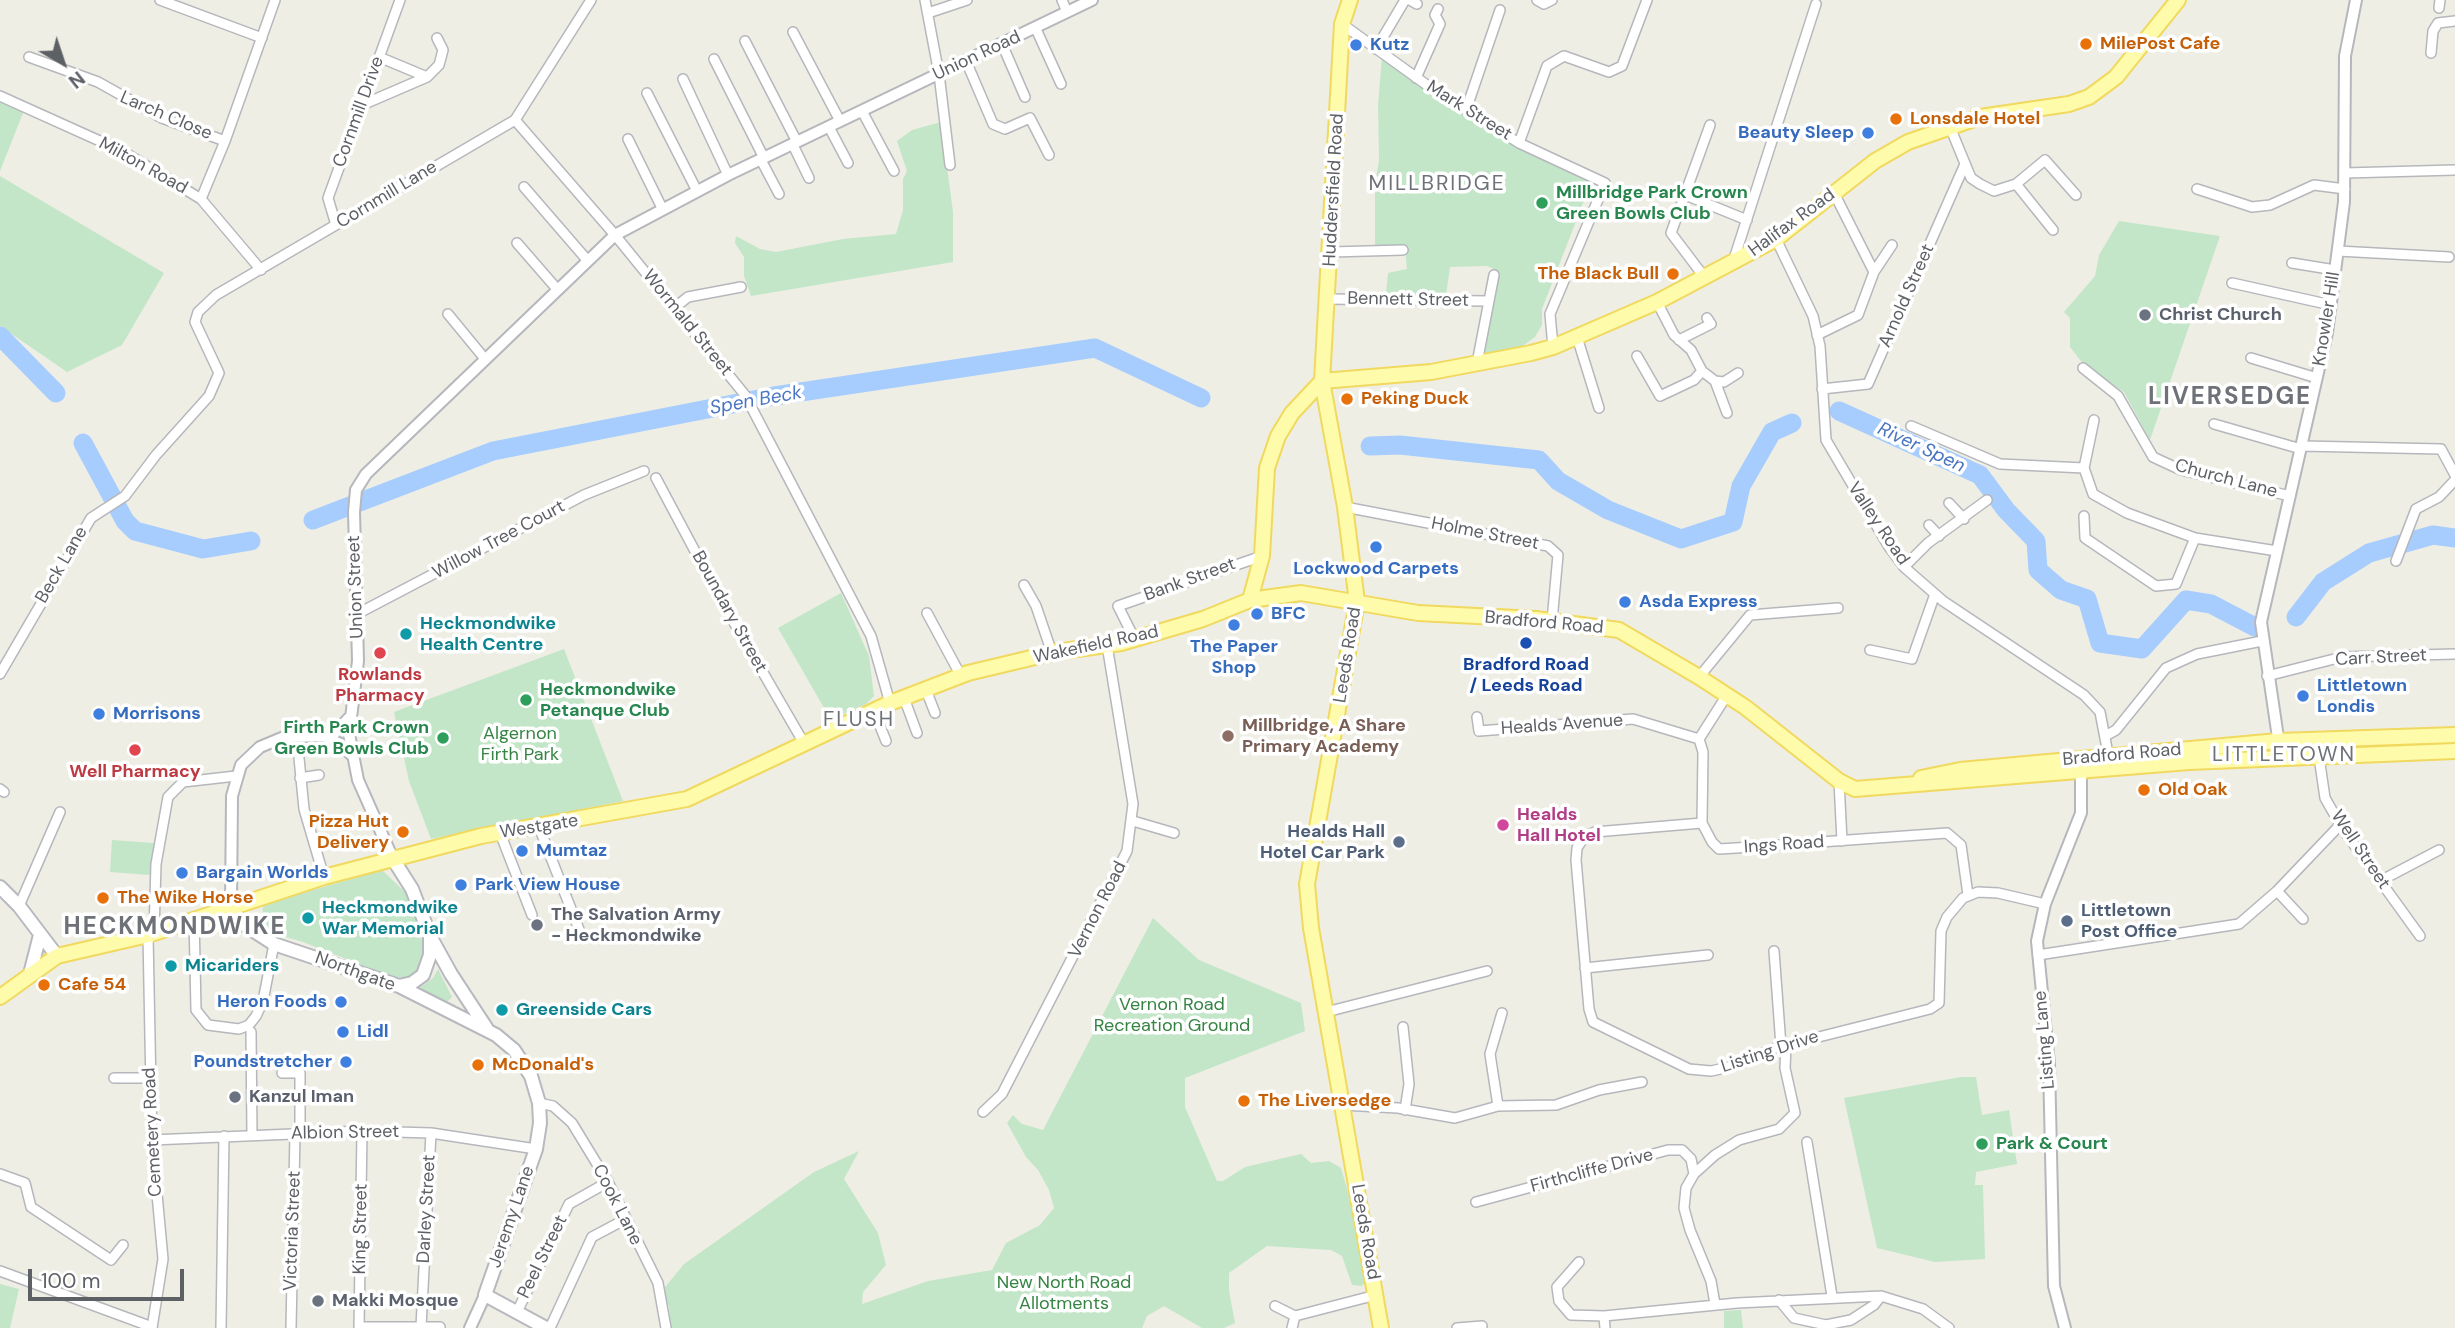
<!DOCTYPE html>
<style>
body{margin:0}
#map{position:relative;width:2455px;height:1328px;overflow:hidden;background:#efeee5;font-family:"DM Sans",sans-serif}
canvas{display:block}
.north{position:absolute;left:28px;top:28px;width:70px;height:70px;-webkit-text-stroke:5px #fff;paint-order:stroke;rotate:141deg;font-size:19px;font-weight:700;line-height:28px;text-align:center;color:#5d6065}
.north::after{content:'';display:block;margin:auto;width:24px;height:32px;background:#5d6065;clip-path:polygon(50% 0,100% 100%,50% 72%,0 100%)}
.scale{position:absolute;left:28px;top:1269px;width:156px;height:32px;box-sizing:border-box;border:4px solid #5d6065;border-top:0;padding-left:9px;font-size:21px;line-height:24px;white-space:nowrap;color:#5d6065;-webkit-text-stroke:5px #fff;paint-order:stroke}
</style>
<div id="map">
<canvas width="2455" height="1328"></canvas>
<div class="north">N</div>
<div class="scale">100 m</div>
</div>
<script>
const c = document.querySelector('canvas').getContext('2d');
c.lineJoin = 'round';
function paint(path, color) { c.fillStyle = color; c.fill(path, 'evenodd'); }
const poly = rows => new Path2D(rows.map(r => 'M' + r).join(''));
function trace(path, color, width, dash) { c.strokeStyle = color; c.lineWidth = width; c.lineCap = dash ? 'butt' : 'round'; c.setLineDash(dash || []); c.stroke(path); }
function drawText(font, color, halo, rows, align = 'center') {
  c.font = font + ' "DM Sans",sans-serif'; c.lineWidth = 7; c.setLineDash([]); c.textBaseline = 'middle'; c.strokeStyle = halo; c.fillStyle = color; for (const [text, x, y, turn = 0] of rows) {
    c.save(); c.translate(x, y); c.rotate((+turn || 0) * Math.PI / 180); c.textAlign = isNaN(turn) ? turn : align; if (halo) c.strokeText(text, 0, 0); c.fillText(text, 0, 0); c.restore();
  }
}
const green = poly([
 [1382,56,1428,90,1592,180,1542,309,1542,325,1535,337,1514,352,1482,360,1497,276,1494,269,1487,266,1450,267,1446,296,1386,294,1388,273,1407,269,1405,249,1375,250,1375,185,1379,160,1378,105],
 [0,96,25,108,0,171],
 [941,122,953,212,953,262,751,296,744,276,744,257,735,243,736,236,760,249,776,252,843,239,896,234,903,210,903,179,907,171,897,141,912,130],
 [0,176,164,273,122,345,67,372,0,326],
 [2119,221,2220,236,2150,440,2124,392,2084,365,2070,347,2070,318,2064,312,2095,276,2099,255],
 [841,593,869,656,874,696,866,704,831,720,778,628],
 [564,649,623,801,431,839,409,781,394,712],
 [2455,739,2455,745,2365,749,2364,742],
 [112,840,154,843,150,875,110,872],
 [382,870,406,893,420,932,425,954,422,966,409,977,392,977,303,942,261,930,263,907,272,902],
 [1153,918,1199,960,1301,1003,1305,1031,1185,1078,1185,1107,1217,1181,1223,1181,1245,1167,1301,1154,1311,1163,1329,1161,1341,1168,1359,1230,1368,1279,1362,1286,1352,1285,1342,1256,1331,1250,1267,1246,1229,1273,1229,1291,1235,1323,1224,1328,1202,1328,1164,1306,1147,1316,1142,1328,671,1328,669,1307,662,1291,684,1264,814,1172,859,1151,844,1179,878,1233,886,1265,863,1292,862,1304,928,1281,992,1270,1006,1243,1040,1225,1054,1208,1049,1190,1038,1170,1026,1157,1007,1123,1013,1115,1022,1124,1043,1130],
 [438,969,452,997,445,1004,417,990,433,978],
 [1961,1077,1976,1077,1982,1115,2009,1110,2017,1164,1976,1172,1975,1185,1983,1185,1985,1259,1935,1262,1877,1248,1844,1098],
 [0,1284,19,1289,10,1328,0,1328],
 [1741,1310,1743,1328,1724,1328,1724,1311]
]);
const river = poly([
 [0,336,56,393],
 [1839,411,1980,475,2006,510,2036,541,2038,570,2061,590,2087,599,2100,643,2142,649,2186,600,2211,604,2255,627],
 [83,443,125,521,135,531,203,549,251,541],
 [1370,446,1400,445,1539,460,1558,481,1608,510,1681,539,1733,522,1741,486,1772,432,1792,423],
 [313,520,493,451,774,396,1095,348,1201,398],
 [2296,617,2323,582,2369,553,2433,535,2455,538]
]);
const minor = poly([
 [160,0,262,38],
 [925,0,939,74,950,165],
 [1062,0,1067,12],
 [1410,0,1417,4],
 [1537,0,1544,4,1552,0],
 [2439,8,2440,0],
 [928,13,967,0],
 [1342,24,1431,88,1519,143,1605,183,1550,314,1553,347],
 [1036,29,1061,84],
 [793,32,840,121],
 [745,41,797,142],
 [1002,44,1025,97],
 [1376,49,1405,0],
 [2431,53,2433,31,2438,23,2455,21],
 [29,57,98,82,162,118,225,141],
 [379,57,427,77],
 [714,59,764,158],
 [966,61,993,124,1005,129,1030,118,1049,155],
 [1416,78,1440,24,1435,15,1438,9],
 [683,79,728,175],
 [647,93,697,191],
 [0,96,122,151,201,199,261,270],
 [362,105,427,77,439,65,443,50,437,38],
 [1466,110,1500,10],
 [862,111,894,171],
 [515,120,615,235,745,395,871,636,890,703],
 [829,127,848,163],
 [1950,127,1971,178,1980,184,1994,191,2016,184,2045,160,2076,195],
 [628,139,663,210],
 [1519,143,1547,66,1564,56,1609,72,1622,66,1647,0],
 [793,145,809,178],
 [761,160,779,194],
 [2345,173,2455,170],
 [2016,184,2053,230],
 [524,187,588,261],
 [2197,189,2252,207,2270,205,2314,185,2345,189],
 [1834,193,1874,272],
 [1683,194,1747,220],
 [201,199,225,141,275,0],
 [336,225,328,198,400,0],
 [1776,239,1813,316,1820,346,1826,440,1889,547,1904,567,1943,601,2084,695,2100,712,2109,759],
 [517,243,557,289],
 [2338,251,2449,257],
 [1331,252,1403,250],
 [1733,262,1816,4],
 [2292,263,2335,270],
 [1705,278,1671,233,1710,125],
 [2232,283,2331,305],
 [1327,299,1488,301],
 [1657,302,1674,335,1691,350,1702,371,1715,381,1727,413],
 [674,308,688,297,741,287],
 [448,314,485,359],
 [1817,335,1858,315,1874,272,1892,245],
 [1577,337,1599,408],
 [1679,340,1711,324,1707,318],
 [1637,356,1660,396,1694,380,1702,371],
 [2251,358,2317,378],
 [1477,363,1494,275],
 [2083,368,2118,396,2153,457,2181,470,2290,496],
 [1715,381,1724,382,1738,373],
 [1822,389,1868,384,1965,164],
 [2094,420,2084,468,2093,494,2127,513,2195,538,2277,551],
 [2214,424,2301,449],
 [1911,426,2000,464,2084,468],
 [2302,446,2441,449,2455,475],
 [656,478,721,600,805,745],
 [1949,503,1964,519],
 [1345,507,1548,546,1558,555,1552,621],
 [2084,516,2085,538,2156,586,2176,584,2195,538],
 [1929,525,1939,536],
 [2396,561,2416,509,2439,497,2455,480],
 [1904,567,1928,543,1987,500],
 [1024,585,1036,606,1052,653],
 [927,613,961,676],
 [357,614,584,495,644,471],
 [1135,640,1118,606,1262,556],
 [1870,650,1912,659,1935,594],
 [0,674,91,518,125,496,156,455,209,396,219,373,195,322,198,312,216,295,515,120,591,0],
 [2267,676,2342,657,2455,654],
 [1699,677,1750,615,1838,608],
 [926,690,935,713],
 [1727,695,1699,739,1703,752,1702,823,1712,842,1719,849,1736,848,1947,833,1961,845,1968,895],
 [904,698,917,733],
 [874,711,886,741],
 [1477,717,1479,731,1633,719,1699,739],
 [2107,735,2116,730,2166,668,2197,654,2262,641],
 [2319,757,2325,798,2342,828,2420,936],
 [299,758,304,809,324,877],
 [300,778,319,775],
 [1839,781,1842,841],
 [0,789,4,792],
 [1133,821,1174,833],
 [1702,823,1595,832,1584,837,1577,848,1576,860,1589,1009,1593,1022,1689,1069,1711,1071,1734,1066,1775,1048,1930,1009,1939,1003,1941,931,1947,917,1963,898,1978,892,1998,893,2045,904],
 [539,827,580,932],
 [500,833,532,915],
 [2380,881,2439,850],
 [2277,891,2303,919],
 [19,906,60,812],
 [194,917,196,1010,208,1025,239,1029,249,1025,256,1016,263,1001,274,944],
 [154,933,156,864,168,797,183,782,236,776],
 [148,935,152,1140,163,1259,152,1328],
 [1774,951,1781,1046],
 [2038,955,2239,924,2277,891,2340,825],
 [1585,968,1708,955],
 [1326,1012,1487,971],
 [1403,1027,1409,1084,1405,1110],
 [251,1032,252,1135],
 [282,1073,300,1073,300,1134],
 [114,1078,150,1078],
 [539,1103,553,1106,572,1123,608,1182,658,1283,666,1328],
 [1342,1105,1398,1108,1455,1118,1498,1106,1556,1105,1599,1090,1642,1082],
 [1498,1106,1490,1054,1502,1013],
 [983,1112,1002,1094,1127,851,1133,804,1107,645],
 [152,1140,362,1131,431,1133,536,1149],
 [1807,1142,1832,1296],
 [0,1174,25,1183,31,1207,111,1260,123,1245],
 [1476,1202,1668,1150,1682,1150,1691,1159,1694,1174],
 [1579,1262,1557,1287,1559,1301,1571,1315,1604,1316,1605,1328],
 [0,1271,152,1327],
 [1779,1300,1794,1318,1826,1325,1851,1320,1874,1305,1881,1296],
 [1715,1304,1711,1281,1690,1230,1684,1208,1686,1188,1694,1174,1715,1155,1739,1140,1779,1129,1795,1113,1785,1068,1786,1046],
 [1275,1306,1295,1316,1376,1295],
 [517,1312,569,1204,608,1182],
 [1604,1316,1737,1303,1881,1296,1923,1309,1949,1328],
 [359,1327,440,1327],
 [421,1327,431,1133],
 [221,1328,224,1136],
 [291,1328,295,1134],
 [359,1328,362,1131],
 [550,1328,592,1237,624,1220],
 [1292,1328,1295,1316],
 [1457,1328,1482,1326]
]);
const tertiary = poly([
 [324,736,340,744,353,756],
 [2281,758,2261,622,2327,333,2344,202,2345,56,2356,0],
 [393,859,358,780,349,734,358,661,354,512,356,490,366,474,615,235,728,175,1092,0],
 [231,905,232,796,241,765,260,747,284,737,332,736,349,718],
 [470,1328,485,1295],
 [2065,1328,2054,1286,2049,1064,2037,941,2045,904,2081,813,2081,764]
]);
const secondary = poly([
 [393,859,412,889,430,936,451,974,487,1029],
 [0,887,19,906,57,956],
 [231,905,240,922,274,944,399,986,496,1035,514,1050,531,1076,539,1103,540,1123,536,1149,485,1295,546,1328],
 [30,974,40,935],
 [399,986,412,983,423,975,430,955,430,937]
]);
const primary = poly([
 [1350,0,1342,24,1322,381,1345,507,1357,602,1307,884,1311,928,1381,1328],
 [1322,381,1431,372,1531,353,1553,347,1657,302,1776,239,1875,161,1908,142,1980,117,2069,104,2089,97,2116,77,2178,0],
 [1250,600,1262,556,1267,468,1278,436,1292,413,1322,381],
 [1921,778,1960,770,2278,741,2455,735],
 [0,997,57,956,148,935,324,877,481,836,687,799,890,703,968,673,1056,652,1121,643,1203,619,1250,600,1301,593,1418,613,1536,619,1619,630,1699,677,1745,707,1839,781,1855,789,2189,762,2455,751]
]);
const markers = [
 [2086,44,7,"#e8710a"],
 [1356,45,7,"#3f7fe0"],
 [1896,119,7,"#e8710a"],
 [1868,133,7,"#3f7fe0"],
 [1542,203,7,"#2e9e5b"],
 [1673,274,7,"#e8710a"],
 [2145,315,7,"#6b7280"],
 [1347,399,7,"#e8710a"],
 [1376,547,7,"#3f7fe0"],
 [1625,602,7,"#3f7fe0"],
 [1257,614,7,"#3f7fe0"],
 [1234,625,7,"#3f7fe0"],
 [406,634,7,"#0f9aa8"],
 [1526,643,7,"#1a4fb4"],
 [380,653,7,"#e0444e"],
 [2303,696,7,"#3f7fe0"],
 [526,700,7,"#2e9e5b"],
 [99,714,7,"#3f7fe0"],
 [1228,736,7,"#8d6e63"],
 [443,738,7,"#2e9e5b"],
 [135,750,7,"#e0444e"],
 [2144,790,7,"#e8710a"],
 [1503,825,7,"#d1479c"],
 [403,832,7,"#e8710a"],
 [1399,842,7,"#5c6f8a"],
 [522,851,7,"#3f7fe0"],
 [182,873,7,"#3f7fe0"],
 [461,885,7,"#3f7fe0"],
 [103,898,7,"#e8710a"],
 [308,918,7,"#0f9aa8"],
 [2067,921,7,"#5c6f8a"],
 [537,925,7,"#6b7280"],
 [171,966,7,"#0f9aa8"],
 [44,985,7,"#e8710a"],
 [341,1002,7,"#3f7fe0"],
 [502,1010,7,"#0f9aa8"],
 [343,1032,7,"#3f7fe0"],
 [346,1062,7,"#3f7fe0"],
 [478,1065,7,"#e8710a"],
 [235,1097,7,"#6b7280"],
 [1244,1101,7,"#e8710a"],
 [1982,1144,7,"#2e9e5b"],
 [318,1301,7,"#6b7280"]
];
const foodNames = [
 ["MilePost Cafe",2100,44],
 ["Lonsdale Hotel",1910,119],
 ["The Black Bull",1659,274,"right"],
 ["Peking Duck",1361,399],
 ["Old Oak",2158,790],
 ["Pizza Hut",389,822,"right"],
 ["Delivery",389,843,"right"],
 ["The Wike Horse",117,898],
 ["Cafe 54",58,985],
 ["McDonald's",492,1065],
 ["The Liversedge",1258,1101]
];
const shopNames = [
 ["Kutz",1370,45],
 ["Beauty Sleep",1854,133,"right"],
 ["Lockwood Carpets",1376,569,"center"],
 ["Asda Express",1639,602],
 ["BFC",1271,614],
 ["The Paper",1234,647,"center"],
 ["Shop",1234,668,"center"],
 ["Littletown",2317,686],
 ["Londis",2317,707],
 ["Morrisons",113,714],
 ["Mumtaz",536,851],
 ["Bargain Worlds",196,873],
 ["Park View House",475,885],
 ["Heron Foods",327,1002,"right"],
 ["Lidl",357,1032],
 ["Poundstretcher",332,1062,"right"]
];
const streetNames = [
 ["Union Road",977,56,-25],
 ["Mark Street",1469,111,32],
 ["Cornmill Drive",359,112,-70],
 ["Larch Close",166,116,23],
 ["Milton Road",143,166,29],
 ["Huddersfield Road",1334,190,-87],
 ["Cornmill Lane",387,195,-31],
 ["Halifax Road",1792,223,-36],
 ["Arnold Street",1907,296,-66],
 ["Bennett Street",1408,300,1],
 ["Knowler Hill",2327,319,-81],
 ["Wormald Street",687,323,51],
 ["Church Lane",2226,479,15],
 ["Valley Road",1878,524,56],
 ["Holme Street",1485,534,11],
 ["Willow Tree Court",499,540,-28],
 ["Beck Lane",62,565,-60],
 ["Bank Street",1190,580,-20],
 ["Union Street",356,587,-92],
 ["Boundary Street",729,612,61],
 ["Bradford Road",1544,623,5],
 ["Wakefield Road",1096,645,-12],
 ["Leeds Road",1348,655,-81],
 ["Carr Street",2381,658,-3],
 ["Healds Avenue",1562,725,-4],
 ["Bradford Road",2122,755,-5],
 ["Westgate",539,827,-9],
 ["Ings Road",1784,845,-4],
 ["Well Street",2360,850,56],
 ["Vernon Road",1098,910,-63],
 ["Northgate",355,972,20],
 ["Listing Lane",2045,1040,-95],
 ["Listing Drive",1770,1052,-18],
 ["Cemetery Road",153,1132,-93],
 ["Albion Street",345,1133,-1],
 ["Firthcliffe Drive",1592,1171,-15],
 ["Cook Lane",617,1205,63],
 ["Darley Street",427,1209,-87],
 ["Jeremy Lane",512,1217,-71],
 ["King Street",361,1229,-89],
 ["Victoria Street",293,1231,-88],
 ["Leeds Road",1365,1232,80],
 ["Peel Street",543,1257,-64]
];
const leisureNames = [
 ["Millbridge Park Crown",1556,193],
 ["Green Bowls Club",1556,214],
 ["Heckmondwike",540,690],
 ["Petanque Club",540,711],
 ["Firth Park Crown",429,728,"right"],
 ["Green Bowls Club",429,749,"right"],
 ["Park & Court",1996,1144]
];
const worshipNames = [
 ["Christ Church",2159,315],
 ["The Salvation Army",551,915],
 ["- Heckmondwike",551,936],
 ["Kanzul Iman",249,1097],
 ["Makki Mosque",332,1301]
];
const cultureNames = [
 ["Heckmondwike",420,624],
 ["Health Centre",420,645],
 ["Heckmondwike",322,908],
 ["War Memorial",322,929],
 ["Micariders",185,966],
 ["Greenside Cars",516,1010]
];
const transitNames = [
 ["Bradford Road",1526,665],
 ["/ Leeds Road",1526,686]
];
const healthNames = [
 ["Rowlands",380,675],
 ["Pharmacy",380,696],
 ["Well Pharmacy",135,772]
];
const educationNames = [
 ["Millbridge, A Share",1242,726],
 ["Primary Academy",1242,747]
];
const parkNames = [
 ["Algernon",520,734],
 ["Firth Park",520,755],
 ["Vernon Road",1172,1005],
 ["Recreation Ground",1172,1026],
 ["New North Road",1064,1283],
 ["Allotments",1064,1304]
];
const hotelNames = [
 ["Healds",1517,815],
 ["Hall Hotel",1517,836]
];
const serviceNames = [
 ["Healds Hall",1385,832],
 ["Hotel Car Park",1385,853],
 ["Littletown",2081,911,"left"],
 ["Post Office",2081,932,"left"]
];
const waterNames = [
 ["Spen Beck",756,401,-10],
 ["River Spen",1921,448,25]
];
const quarterNames = [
 ["MILLBRIDGE",1437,184],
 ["FLUSH",859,720],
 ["LITTLETOWN",2284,755]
];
const districtNames = [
 ["LIVERSEDGE",2230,398],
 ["HECKMONDWIKE",175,928]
];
paint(green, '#c2e6c7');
trace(river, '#a6cdfe', 19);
trace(minor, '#b6b7bc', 12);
trace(tertiary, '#b6b7bc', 14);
trace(secondary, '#b7b9bf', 16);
trace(primary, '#f0d95e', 18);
trace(minor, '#fff', 9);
trace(tertiary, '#fff', 10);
trace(secondary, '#fff', 12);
trace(primary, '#fefbab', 14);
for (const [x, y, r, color] of markers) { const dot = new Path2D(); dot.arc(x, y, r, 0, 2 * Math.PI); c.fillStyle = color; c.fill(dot); trace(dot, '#fff', 2.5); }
drawText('bold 18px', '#c56008', '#fff', foodNames, 'left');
drawText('bold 18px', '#366cbe', '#fff', shopNames, 'left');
drawText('18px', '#5d6065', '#fff', streetNames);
drawText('bold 18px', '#27864d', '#fff', leisureNames, 'left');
drawText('bold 18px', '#5b616d', '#fff', worshipNames, 'left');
drawText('bold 18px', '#0d838f', '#fff', cultureNames, 'left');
drawText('bold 18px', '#164399', '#fff', transitNames);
drawText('bold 18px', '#be3a42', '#fff', healthNames);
drawText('bold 18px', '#785e54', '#fff', educationNames, 'left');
drawText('18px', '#368443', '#fff', parkNames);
drawText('bold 18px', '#b23c85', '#fff', hotelNames, 'left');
drawText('bold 18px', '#4e5e75', '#fff', serviceNames, 'right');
drawText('italic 19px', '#4874c2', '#fff', waterNames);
c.letterSpacing = '2px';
drawText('21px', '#6e7177', '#fff', quarterNames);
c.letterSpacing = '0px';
c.letterSpacing = '2px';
drawText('bold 24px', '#6e7177', '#fff', districtNames);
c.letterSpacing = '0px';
</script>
